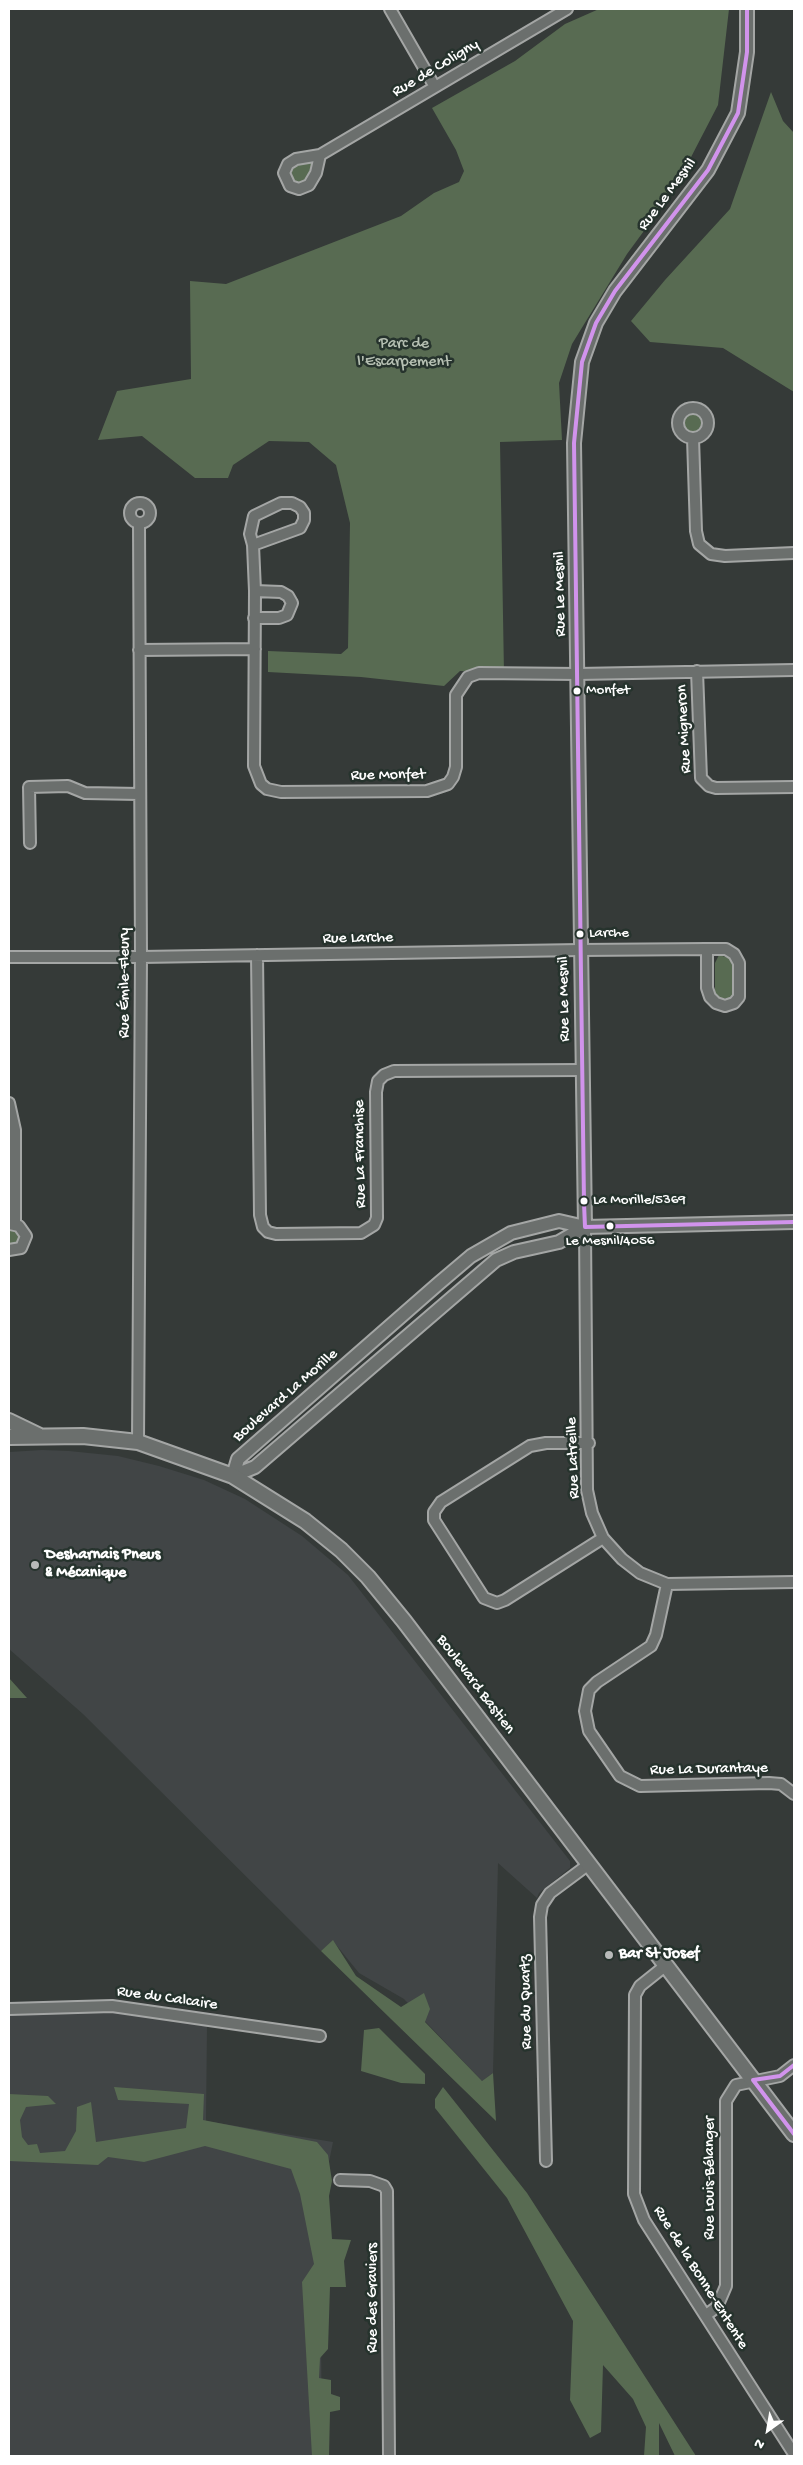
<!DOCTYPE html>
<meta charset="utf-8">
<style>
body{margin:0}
#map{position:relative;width:803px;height:2465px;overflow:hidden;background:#353a38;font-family:"Gochi Hand",sans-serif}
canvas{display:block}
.frame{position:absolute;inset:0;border:10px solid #fff;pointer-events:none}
.north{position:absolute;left:743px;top:2405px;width:50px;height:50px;-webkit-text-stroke:4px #26332d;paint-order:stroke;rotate:212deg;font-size:14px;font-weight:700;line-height:20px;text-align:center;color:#fff}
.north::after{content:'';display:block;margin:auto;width:18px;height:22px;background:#fff;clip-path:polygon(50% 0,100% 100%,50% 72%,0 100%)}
</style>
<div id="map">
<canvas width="803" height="2465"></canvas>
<div class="frame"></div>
<div class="north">N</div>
</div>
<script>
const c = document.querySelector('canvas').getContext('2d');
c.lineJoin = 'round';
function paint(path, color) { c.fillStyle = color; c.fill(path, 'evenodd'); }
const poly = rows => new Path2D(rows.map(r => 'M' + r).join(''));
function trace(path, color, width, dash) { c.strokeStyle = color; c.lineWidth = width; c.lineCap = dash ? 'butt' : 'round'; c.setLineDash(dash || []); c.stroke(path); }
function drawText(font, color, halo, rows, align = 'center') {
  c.font = font + ' "Gochi Hand",sans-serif'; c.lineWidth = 5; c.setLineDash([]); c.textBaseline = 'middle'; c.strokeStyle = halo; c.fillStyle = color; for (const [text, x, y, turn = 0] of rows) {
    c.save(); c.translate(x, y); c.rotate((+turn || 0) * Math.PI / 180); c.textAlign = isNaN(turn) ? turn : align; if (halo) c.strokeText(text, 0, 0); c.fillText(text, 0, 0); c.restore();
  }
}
const built = poly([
 [42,1450,69,1451,118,1456,159,1466,204,1480,245,1499,302,1536,348,1575,570,1861,570,1868,539,1893,537,1898,498,1863,493,2073,482,2081,404,1999,359,1973,333,1941,321,1951,83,1714,9,1649,9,1452],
 [112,2012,207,2026,206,2121,333,2142,320,2206,322,2456,9,2456,9,2014]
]);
const green = poly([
 [599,9,729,9,718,105,674,190,627,254,572,344,559,383,562,440,500,442,504,673,460,671,444,686,361,677,268,672,268,651,341,654,348,648,350,523,336,465,309,442,269,441,233,465,228,478,195,478,142,436,98,440,117,391,191,379,190,281,226,284,401,216,434,193,459,182,464,171,456,150,432,108,515,61,565,24],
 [771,92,783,121,794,133,794,392,723,348,650,342,631,321,665,280,730,209],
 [313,160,307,180,299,184,295,183,291,171,298,164],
 [693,408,702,411,708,421,707,430,693,443,681,431,679,425,682,414],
 [719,955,729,958,733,967,734,994,729,998,719,998,715,993,715,963],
 [13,1226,20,1241,18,1245,9,1246,9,1232],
 [9,1678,27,1698,9,1698],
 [333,1940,356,1976,401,2007,424,1993,430,2009,425,2022,482,2081,493,2073,496,2121,321,1951],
 [379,2028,425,2074,425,2084,401,2083,361,2071,364,2030],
 [114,2087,204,2094,203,2120,317,2142,328,2155,332,2181,329,2196,332,2239,351,2240,344,2261,346,2287,330,2287,328,2349,320,2358,319,2378,331,2380,331,2394,340,2397,340,2410,330,2412,329,2456,312,2456,302,2282,314,2264,300,2194,291,2169,205,2146,144,2162,108,2157,98,2165,9,2161,9,2094,48,2096,56,2104,26,2107,20,2120,22,2137,28,2145,37,2144,40,2153,65,2151,76,2131,77,2107,91,2102,96,2142,186,2128,189,2104,118,2100],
 [443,2087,527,2193,696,2456,675,2456,659,2423,659,2456,644,2456,646,2427,633,2399,603,2365,601,2432,590,2438,570,2400,573,2321,507,2198,435,2108,435,2099]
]);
const minor = poly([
 [390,9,435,87],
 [320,155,567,9],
 [320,155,316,173,309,185,299,189,290,186,284,173,288,164,296,159,320,155],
 '678 423a15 15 0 1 1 30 0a15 15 0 1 1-30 0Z',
 [693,438,696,531,699,544,711,554,725,556,794,553],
 '130 513a10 10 0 1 1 20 0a10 10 0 1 1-20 0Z',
 [253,545,300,528,304,520,304,513,300,507,292,503,281,503,254,516,250,534,253,545,255,591,254,766,261,784,267,789,281,792,427,791,448,784,453,777,456,767,456,695,468,677,479,673,578,674,794,670],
 [254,618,279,618,287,615,292,603,288,596,281,592,255,591],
 [139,650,255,649],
 [697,671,701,778,709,786,716,788,794,787],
 [30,843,29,787,68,786,85,793,139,794],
 [257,955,260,1215,263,1227,268,1232,276,1234,361,1233,374,1225,377,1218,376,1092,378,1081,384,1075,394,1071,582,1070],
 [9,957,141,957,580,950,707,949,726,949,734,954,739,963,739,997,734,1003,725,1006,716,1003,710,997,707,988,707,949],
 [9,1103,15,1130,15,1224],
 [585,1227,587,1490,592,1513,603,1538,622,1559,640,1573,667,1584,794,1582],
 [9,1250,21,1248,26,1236,19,1226,10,1224],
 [138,1442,141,957,139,523],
 [589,1443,546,1443,530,1446,441,1502,434,1512,434,1520,484,1598,497,1603,505,1600,603,1538],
 [667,1584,656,1635,651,1646,597,1682,589,1690,585,1711,589,1731,620,1776,640,1786,769,1783,781,1784,794,1794],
 [665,1966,640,1986,635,1995,634,2194,644,2220,794,2454],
 [9,2009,112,2006,320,2036],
 [546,2161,540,1917,542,1905,550,1893,589,1864],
 [340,2180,370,2181,384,2186,387,2191,389,2456],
 [706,2315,717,2307,726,2286,726,2101,736,2085,780,2076,794,2065]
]);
const tertiary = poly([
 [585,1227,574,443,582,362,596,323,615,291,708,170,738,113,747,52,747,9],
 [233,1476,238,1459,438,1284,471,1256,511,1233,559,1221,585,1227,794,1222],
 [233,1476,255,1467,496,1260,514,1252,559,1242,585,1227]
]);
const secondary = poly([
 [9,1421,38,1435],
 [9,1437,83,1436,138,1442,233,1476,305,1521,341,1550,368,1577,404,1621,794,2134]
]);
const bus1 = poly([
 [747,9,747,52,738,113,708,170,615,291,596,323,582,362,574,443,584,1203,585,1227,794,1222],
 [794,2065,780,2076,753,2080,794,2134]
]);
const markers = [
 [577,691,4.5,"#fff"],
 [580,934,4.5,"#fff"],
 [584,1201,4.5,"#fff"],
 [610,1226,4.5,"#fff"],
 [35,1565,5,"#b8bab9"],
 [609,1955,5,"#b8bab9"]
];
const busNames = [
 ["Monfet",586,691],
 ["Larche",589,934],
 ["La Morille/5369",593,1201],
 ["Le Mesnil/4056",610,1242,"center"]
];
const streetNames = [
 ["Rue de Coligny",436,69,-31],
 ["Rue Le Mesnil",668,195,-53],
 ["Rue Le Mesnil",561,594,-91],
 ["Rue Migneron",685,729,-93],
 ["Rue Monfet",388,776,-1],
 ["Rue Larche",358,939,-1],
 ["Rue Émile-Fleury",126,983,-90],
 ["Rue Le Mesnil",565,999,-91],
 ["Rue La Franchise",361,1154,-91],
 ["Boulevard La Morille",286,1396,-41],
 ["Rue Latreille",574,1458,-92],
 ["Boulevard Bastien",475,1685,53],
 ["Rue La Durantaye",709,1770,-1],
 ["Rue du Calcaire",167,1999,8],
 ["Rue du Quartz",527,2002,-91],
 ["Rue Louis-Bélanger",711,2178,-90],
 ["Rue de la Bonne-Entente",700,2278,58],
 ["Rue des Graviers",374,2298,-90]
];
const parkNames = [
 ["Parc de",404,345],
 ["l'Escarpement",404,363]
];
const poiNames = [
 ["Desharnais Pneus",45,1556],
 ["& Mécanique",45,1574],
 ["Bar St Josef",619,1955]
];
paint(built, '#414546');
paint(green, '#586b52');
trace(minor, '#a4a6a5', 14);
trace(tertiary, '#a4a6a5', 16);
trace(secondary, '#a4a6a5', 18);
trace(minor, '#6b6f6d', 10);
trace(tertiary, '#6b6f6d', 12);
trace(secondary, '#6b6f6d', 14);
trace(bus1, '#d193ec', 4);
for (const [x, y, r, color] of markers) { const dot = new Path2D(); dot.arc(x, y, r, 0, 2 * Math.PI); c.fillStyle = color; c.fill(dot); trace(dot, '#26332d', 2); }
drawText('15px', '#fff', '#26332d', busNames, 'left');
drawText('16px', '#fff', '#26332d', streetNames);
drawText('16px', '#b6c0b3', '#26332d', parkNames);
drawText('bold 16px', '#fff', '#26332d', poiNames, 'left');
</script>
